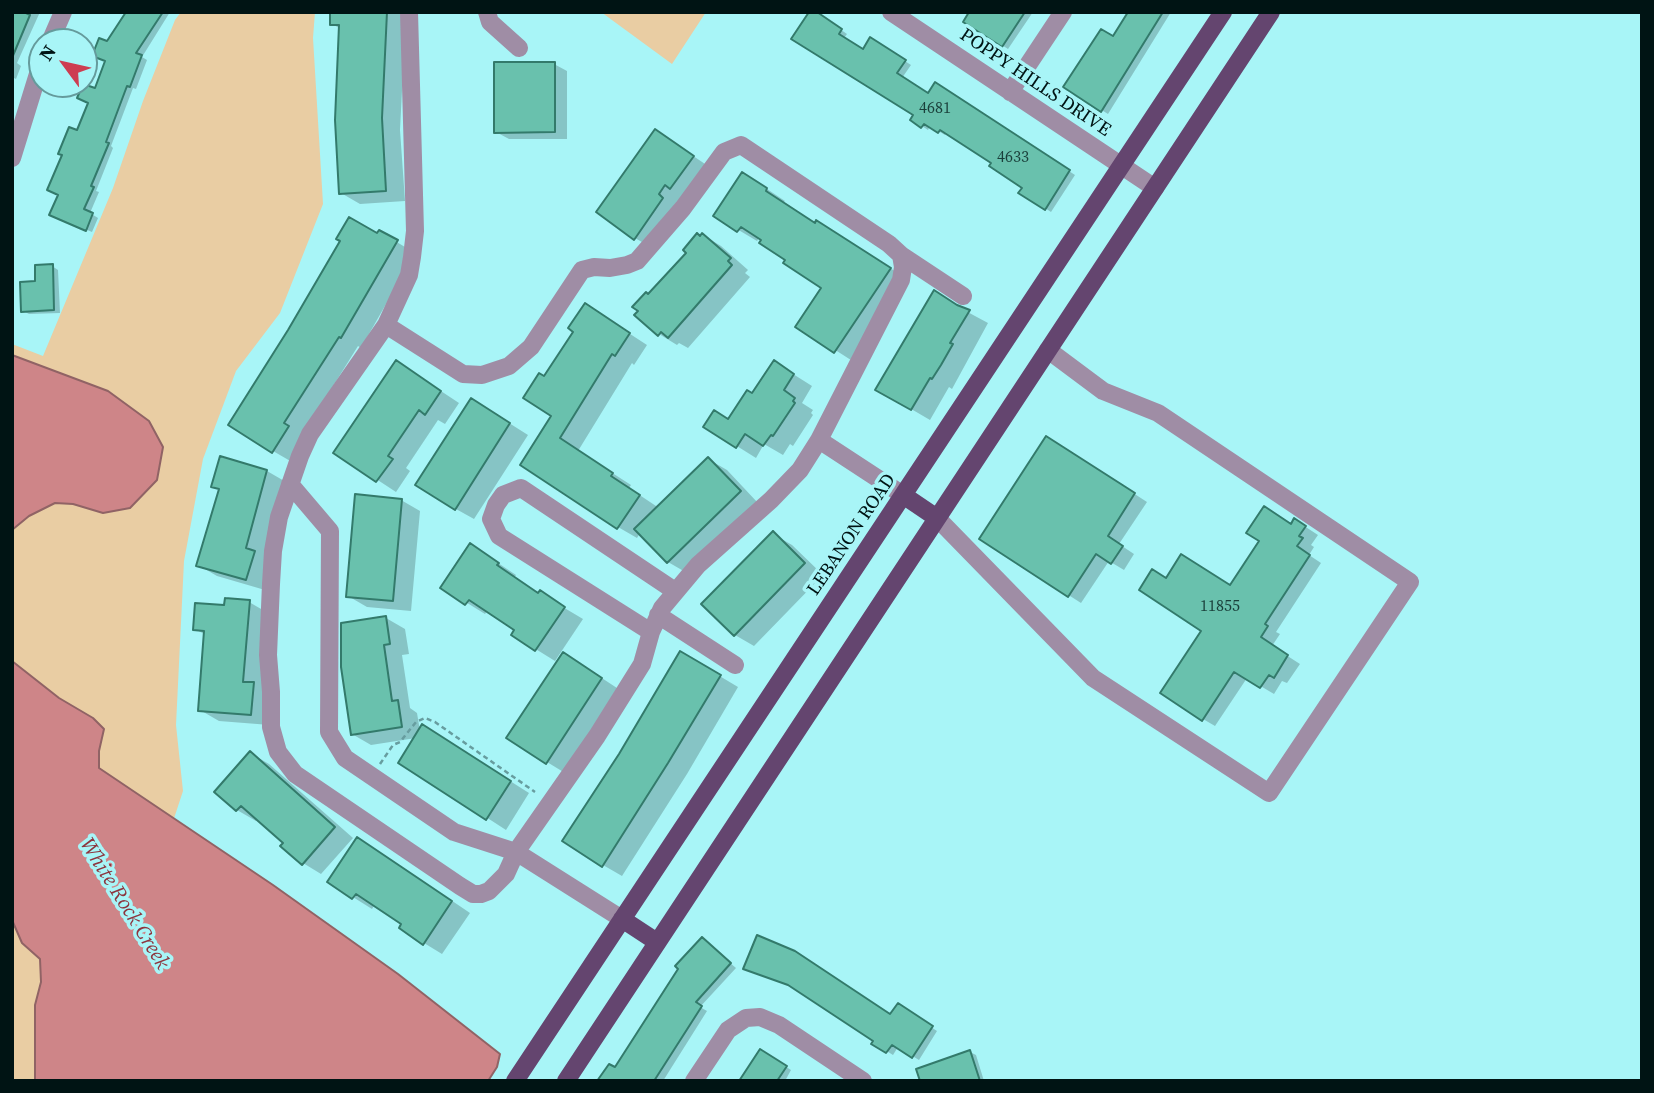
<!DOCTYPE html>
<style>
body{margin:0}
#map{position:relative;width:1654px;height:1093px;overflow:hidden;background:#a8f5f7;font-family:"Source Serif 4",serif}
canvas{display:block}
.frame{position:absolute;inset:0;border:14px solid #001414;pointer-events:none}
.north{position:absolute;left:28px;top:28px;width:70px;height:70px;box-sizing:border-box;background:#a8f5f7;border:2px solid #659b9c;border-radius:50%;rotate:303deg;font-size:19px;font-weight:700;line-height:28px;text-align:center;color:#001414}
.north::after{content:'';display:block;margin:auto;width:24px;height:32px;background:#cd3d51;clip-path:polygon(50% 0,100% 100%,50% 72%,0 100%)}
</style>
<div id="map">
<canvas width="1654" height="1093"></canvas>
<div class="frame"></div>
<div class="north">N</div>
</div>
<script>
const c = document.querySelector('canvas').getContext('2d');
c.lineJoin = 'round';
function paint(path, color) { c.fillStyle = color; c.fill(path, 'evenodd'); }
const poly = rows => new Path2D(rows.map(r => 'M' + r).join(''));
function trace(path, color, width, dash) { c.strokeStyle = color; c.lineWidth = width; c.lineCap = dash ? 'butt' : 'round'; c.setLineDash(dash || []); c.stroke(path); }
function drawText(font, color, halo, rows, align = 'center') {
  c.font = font + ' "Source Serif 4",serif'; c.lineWidth = 7; c.setLineDash([]); c.textBaseline = 'middle'; c.strokeStyle = halo; c.fillStyle = color; for (const [text, x, y, turn = 0] of rows) {
    c.save(); c.translate(x, y); c.rotate((+turn || 0) * Math.PI / 180); c.textAlign = isNaN(turn) ? turn : align; if (halo) c.strokeText(text, 0, 0); c.fillText(text, 0, 0); c.restore();
  }
}
const green = poly([
 [181,12,315,12,313,38,323,204,280,313,236,371,203,459,184,561,176,725,183,791,135,937,37,1081,12,1081,12,344,43,356,113,188,143,101,175,20],
 [601,12,706,12,672,64]
]);
const water = poly([
 [12,355,108,391,149,421,163,447,157,480,130,508,103,513,73,504,55,503,29,516,12,530,12,355],
 [12,661,59,698,93,718,104,729,99,751,99,768,273,885,398,974,500,1054,497,1067,488,1081,35,1081,35,1005,41,982,40,959,22,943,12,920,12,661]
]);
const shadow = poly([
 [12,12,40,12,17,63,21,66,16,79,12,77],
 [128,12,170,12,142,57,147,60,136,89,133,88,111,146,113,148,96,191,99,192,90,213,98,218,92,232,57,217,59,195,78,132,107,61,108,43],
 [332,12,406,12,400,130,405,201,360,204,341,193,341,29,332,24],
 [971,12,1033,12,1008,49,965,21],
 [1130,12,1171,12,1108,114,1065,87,1114,38],
 [818,14,847,34,844,38,863,51,871,39,911,65,902,78,928,95,941,87,1075,175,1051,212,1021,192,1024,187,994,162,947,132,945,135,930,126,928,130,922,126,915,115],
 [554,64,567,71,567,139,509,139,496,132],
 [656,131,711,168,654,249,635,238],
 [761,185,785,201,783,203,816,225,836,234,909,280,854,362,798,326,824,287,760,237,757,241,715,216],
 [380,232,415,253,361,348,358,346,302,436,292,462,273,451,290,331],
 [703,235,721,246,748,270,745,273,750,277,688,348,679,343,677,345,659,334,649,296],
 [52,266,58,270,60,313,29,314,23,311,37,283],
 [962,309,988,323,952,389,949,387,930,420,877,389],
 [604,317,647,345,634,365,632,363,578,451,631,485,629,488,659,508,708,459,727,470,758,503,687,573,668,562,640,533,637,538,618,527,522,464,554,416,545,378],
 [397,362,459,403,445,424,438,420,406,468,410,471,396,492,335,452],
 [793,374,812,386,802,403,813,410,811,413,813,415,793,446,790,444,783,455,764,444,756,458,705,426,729,421,753,395],
 [490,411,528,435,474,519,456,509],
 [1059,445,1147,502,1119,544,1134,554,1124,570,1109,561,1081,603,981,539],
 [221,458,267,471,286,482,265,590,217,576,198,565,220,490,213,486],
 [401,500,420,511,411,611,367,607,348,596],
 [1295,520,1318,535,1311,545,1314,547,1309,555,1321,563,1276,632,1280,634,1272,646,1300,664,1287,683,1282,681,1274,694,1247,678,1215,726,1203,719,1204,630,1166,580,1231,587],
 [773,534,792,545,823,575,754,646,735,635],
 [489,557,516,575,514,578,583,619,555,661,513,635,517,629,488,610,485,614,443,588],
 [249,602,268,613,262,689,272,695,270,725,219,721,200,710,206,635,195,629,226,607],
 [386,618,405,629,409,654,402,655,410,708,417,713,420,731,442,738,529,793,506,830,401,762,416,738,371,745,352,734],
 [681,653,738,687,687,774,622,876,603,865,620,755],
 [582,665,620,690,565,773,547,762],
 [250,753,269,764,353,838,321,874,303,863,285,843,258,818,256,821,237,810,216,792],
 [377,850,470,913,442,954,424,943,404,924,375,904,372,909,329,882],
 [702,939,736,968,700,1007,707,1011,663,1081,600,1081,616,1069],
 [898,1006,937,1031,919,1060,898,1047,893,1055,874,1043],
 [761,1051,791,1070,785,1081,742,1081],
 [970,1052,976,1055,984,1081,922,1081]
]);
const building = poly([
 [12,12,24,12,30,15,12,58,12,12],
 [126,12,163,12,136,53,142,55,130,87,127,86,106,142,109,143,91,186,94,187,84,209,93,213,86,231,49,215,58,195,47,190,62,155,58,154,69,127,77,130,88,103,77,98,83,84,95,88,105,61,92,56,99,38,107,41,126,12],
 [330,12,387,12,382,118,386,191,339,194,335,120,339,25,330,25,330,12],
 [809,12,817,12,842,29,839,34,863,49,870,37,906,60,897,73,928,93,935,82,1070,170,1045,210,1018,193,1022,188,989,166,991,163,940,130,938,133,924,124,921,128,910,120,913,115,791,39,809,12],
 [969,12,1025,12,1002,47,963,22,969,12],
 [1128,12,1163,12,1101,112,1063,87,1101,29,1113,36,1128,12],
 [494,62,555,62,555,132,494,133,494,62],
 [655,129,694,156,670,189,665,185,659,194,663,198,634,240,596,212,655,129],
 [742,172,767,188,766,191,815,223,816,220,891,268,834,353,795,327,821,288,783,263,785,260,759,243,761,240,741,227,737,232,713,216,742,172],
 [349,217,377,233,379,230,398,240,341,338,339,337,284,423,289,426,272,453,228,425,288,330,340,241,336,239,349,217],
 [697,233,700,236,702,233,731,258,728,261,732,265,668,338,661,332,658,336,634,315,638,311,632,307,646,292,648,294,686,253,683,250,697,233],
 [53,264,54,310,21,312,20,282,35,281,35,265,53,264],
 [934,290,957,305,970,310,950,343,953,344,941,365,932,379,930,378,911,410,875,390,934,290],
 [585,303,630,333,615,356,612,354,560,438,613,473,611,476,640,495,617,529,520,465,551,416,523,398,539,373,544,376,573,332,568,328,585,303],
 [396,360,441,391,425,415,419,410,388,456,393,459,376,482,333,453,396,360],
 [774,360,794,374,784,390,795,398,793,401,795,403,773,436,771,435,763,446,745,434,736,448,703,427,714,410,728,419,747,390,752,393,774,360],
 [471,398,510,423,455,510,415,485,471,398],
 [1046,436,1135,493,1108,536,1123,546,1111,564,1096,554,1068,597,979,539,1046,436],
 [220,456,267,470,246,548,255,551,246,580,196,566,219,489,211,487,220,456],
 [708,457,741,491,667,563,634,529,708,457],
 [355,494,402,499,393,601,346,597,355,494],
 [1264,506,1291,524,1294,518,1306,526,1299,536,1303,538,1297,546,1310,555,1265,624,1268,626,1261,637,1288,655,1274,678,1269,675,1260,688,1234,672,1202,721,1160,693,1201,631,1139,590,1152,569,1166,578,1181,554,1230,585,1259,541,1246,533,1264,506],
 [773,531,805,563,734,636,701,604,773,531],
 [470,543,499,563,497,565,538,593,540,590,565,607,535,651,511,635,514,630,469,600,465,605,440,588,470,543],
 [225,598,250,600,243,682,254,682,251,715,198,711,204,631,193,630,195,603,224,605,225,598],
 [386,616,390,644,384,645,392,701,398,700,402,727,351,735,341,667,341,623,386,616],
 [680,651,721,675,668,763,602,867,562,841,619,754,680,651],
 [563,652,602,678,546,764,506,738,563,652],
 [422,724,511,781,486,820,398,763,422,724],
 [250,751,335,827,302,865,280,846,283,843,241,806,236,811,214,792,250,751],
 [357,837,452,901,423,945,399,928,401,924,356,894,352,899,327,882,357,837],
 [757,935,795,951,890,1014,898,1003,933,1026,912,1058,892,1045,886,1053,871,1044,873,1041,788,985,743,969,757,935],
 [702,937,731,963,696,1002,702,1006,654,1081,597,1081,609,1064,615,1067,678,969,675,966,702,937],
 [760,1049,787,1066,777,1081,739,1081,760,1049],
 [970,1050,980,1081,920,1081,916,1069,970,1050]
]);
const path = poly([
 [380,764,393,745,400,742,416,722,425,718,435,722,535,792]
]);
const minor = poly([
 [487,12,490,22,519,48],
 [891,12,1155,188],
 [50,42,63,12],
 [1010,92,1063,12],
 [12,158,42,61],
 [901,255,963,296],
 [386,325,463,374,482,375,509,366,531,347,582,270,594,267,610,268,627,265,637,261,683,208,724,152,741,145,889,244,901,255,903,267,901,280,819,440,800,470,771,500,698,565,662,608,651,632,642,664,597,736,516,852,506,874,489,891,481,894,473,894,460,886,295,774,278,752,271,727,271,692,268,655,271,584,273,551,279,517,300,456,310,434,386,325,409,275,412,257,415,231,409,12],
 [819,440,903,495],
 [290,484,330,531,329,732,345,758,454,832,516,852,622,919],
 [937,518,1093,678,1269,793,1410,582,1158,413,1103,391,1048,350],
 [658,615,735,665],
 [651,632,499,536,491,519,496,505,503,495,521,488,675,591],
 [694,1081,728,1030,746,1018,760,1017,779,1025,863,1081]
]);
const major = poly([
 [903,495,937,518],
 [622,919,657,942],
 [515,1081,1223,12],
 [566,1081,1271,12]
]);
const numberNames = [
 ["4681",935,109],
 ["4633",1013,158],
 ["11855",1220,607]
];
const streetNames = [
 ["POPPY HILLS DRIVE",1035,83,34],
 ["LEBANON ROAD",852,535,-56]
];
const waterNames = [
 ["White Rock Creek",124,904,58]
];
paint(green, '#e9cda3');
paint(water, '#ce8588');
trace(water, '#906365', 2);
paint(shadow, '#0003');
paint(building, '#69c1ad');
trace(building, '#337a6b', 2);
trace(path, '#679d9f', 2.5, [5, 3.5]);
trace(minor, '#9f8da5', 18);
trace(major, '#64456f', 18);
drawText('16px', '#1a3f3a', null, numberNames);
drawText('19px', '#001414', '#a8f5f7', streetNames);
drawText('italic 21px', '#8d353e', '#a8f5f7', waterNames);
</script>
